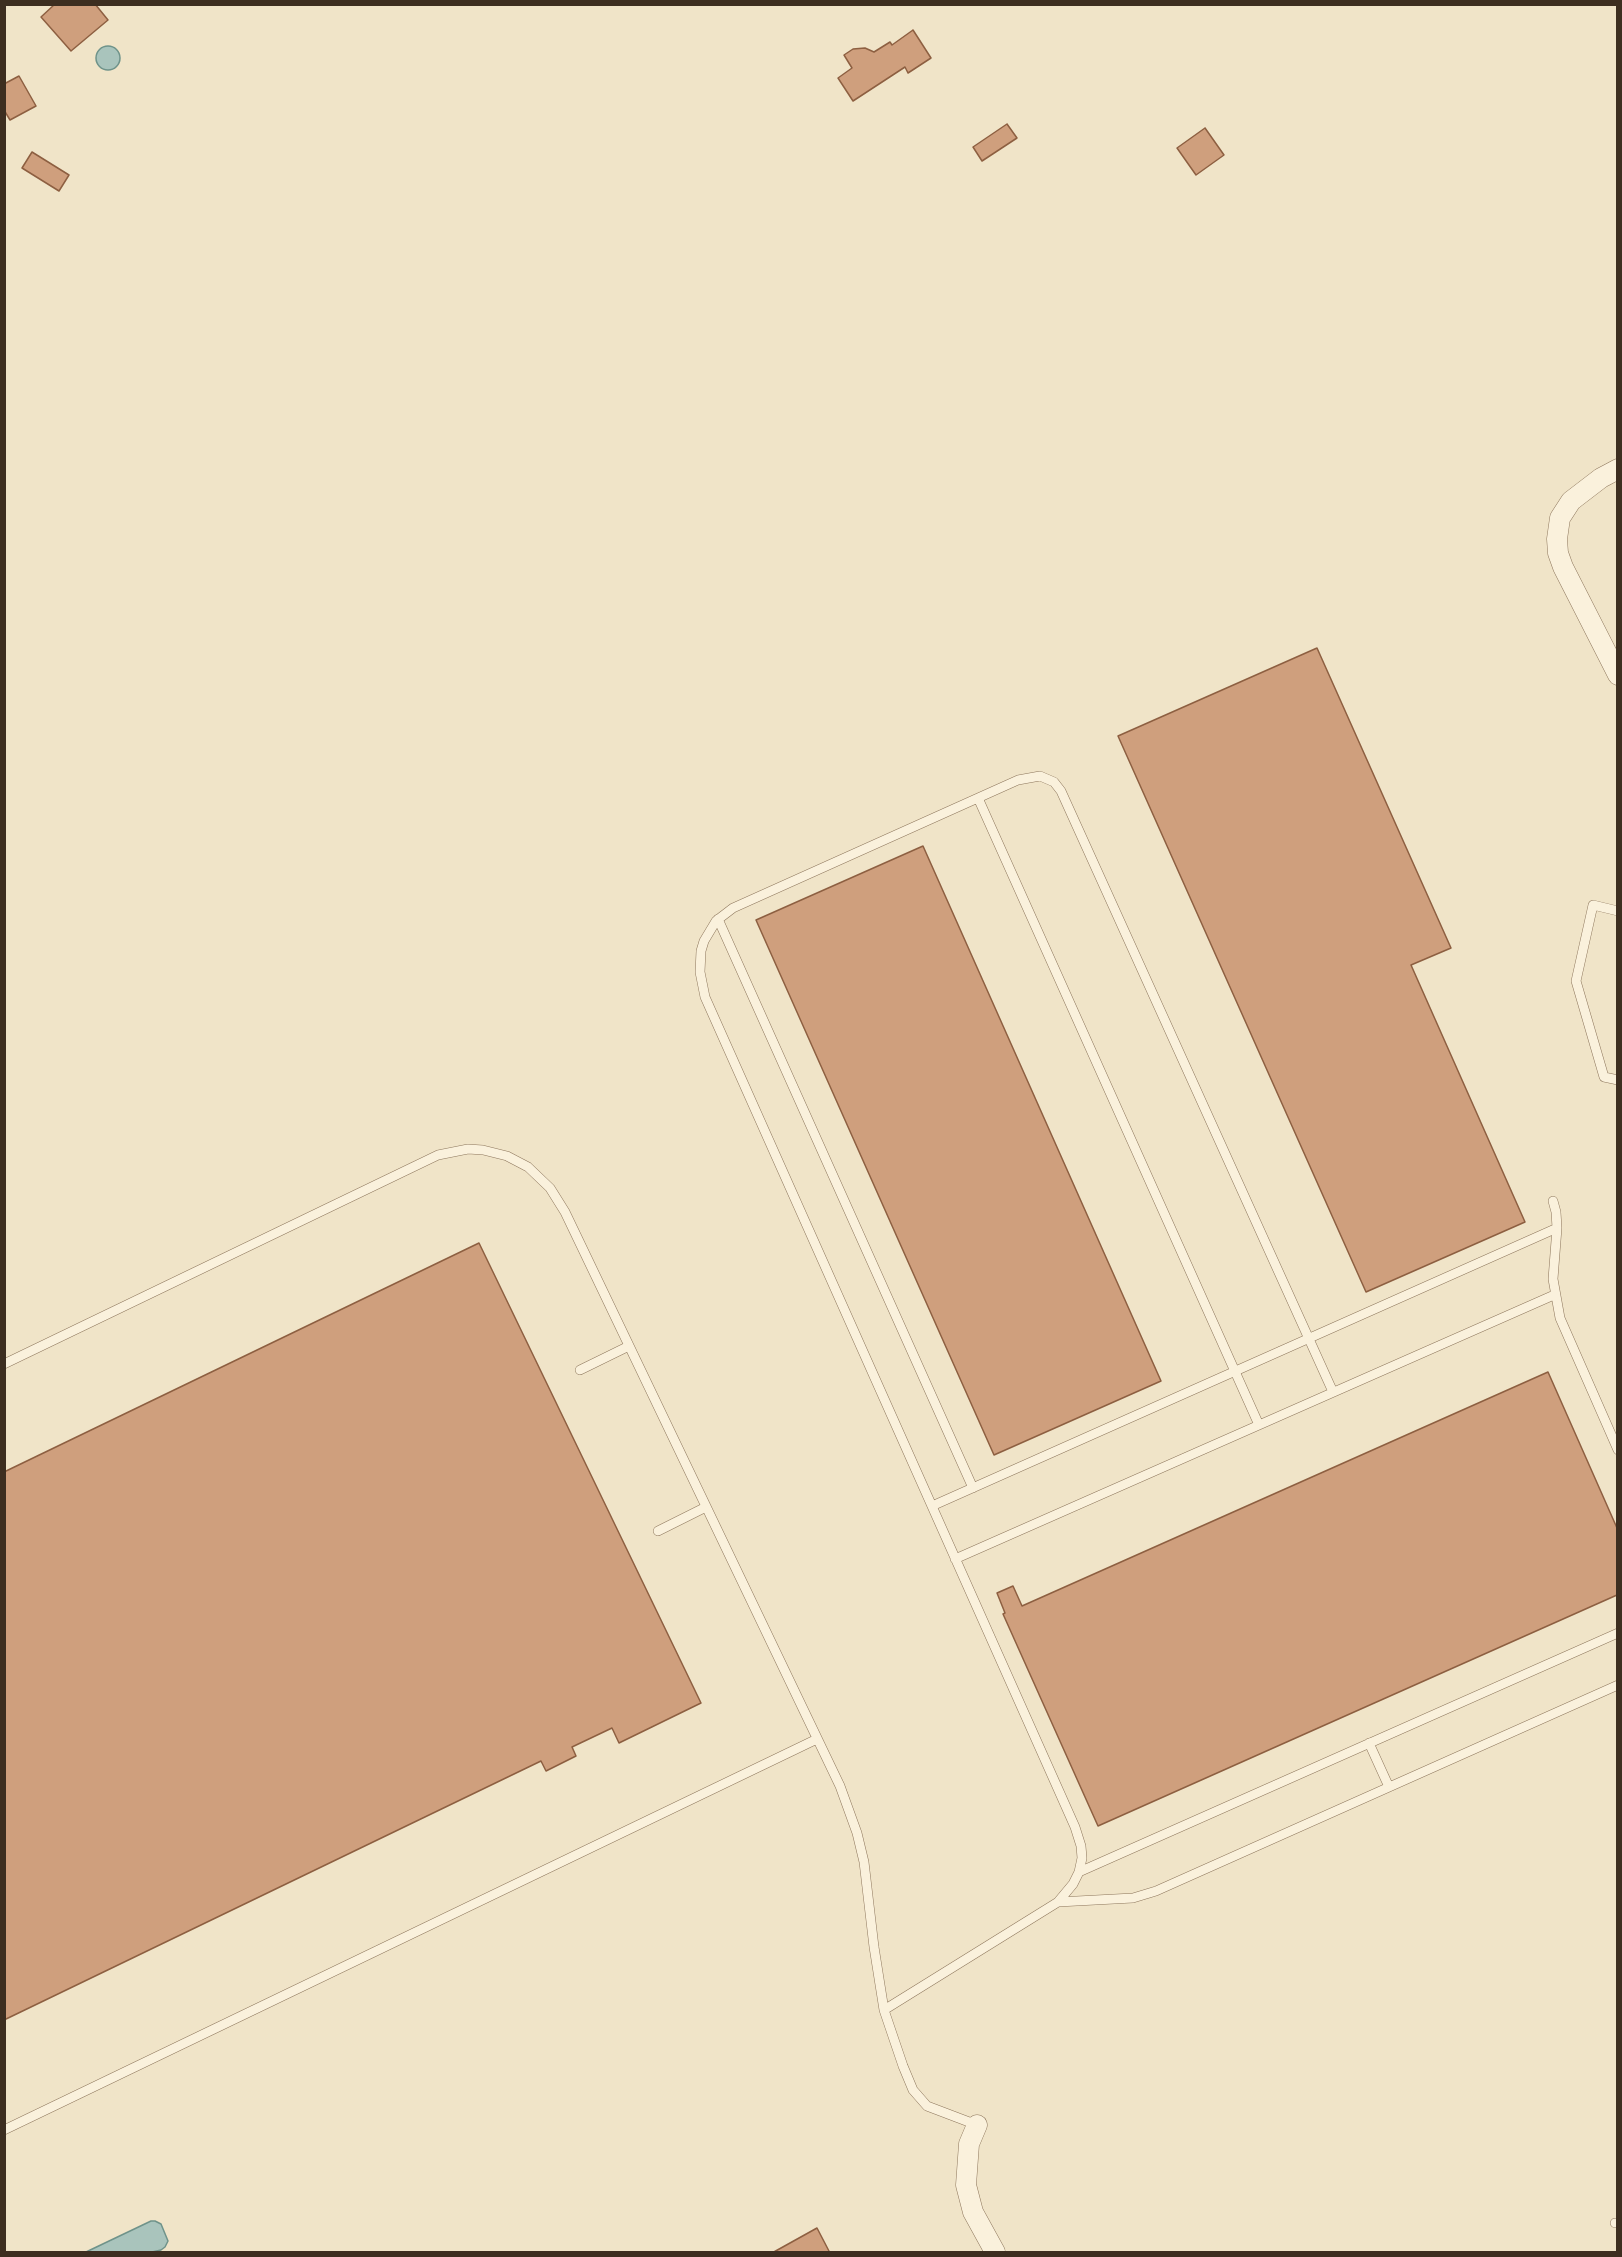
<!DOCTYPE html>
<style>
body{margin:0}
#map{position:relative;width:1622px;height:2257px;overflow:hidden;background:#f0e4c8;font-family:"IBM Plex Serif",serif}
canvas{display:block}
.frame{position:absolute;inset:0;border:6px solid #3d2e20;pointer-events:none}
</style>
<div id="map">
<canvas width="1622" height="2257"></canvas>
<div class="frame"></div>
</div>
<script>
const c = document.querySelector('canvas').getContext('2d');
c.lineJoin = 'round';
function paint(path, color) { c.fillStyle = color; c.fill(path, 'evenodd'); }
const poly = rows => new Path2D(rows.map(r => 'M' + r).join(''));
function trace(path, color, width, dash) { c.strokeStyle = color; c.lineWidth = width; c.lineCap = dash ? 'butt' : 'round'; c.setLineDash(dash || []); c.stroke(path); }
const water = poly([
 '96 58a12 12 0 1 1 24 0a12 12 0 1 1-24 0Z',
 [151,2221,155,2221,161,2224,168,2241,165,2247,161,2250,152,2252,86,2252,151,2221]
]);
const building = poly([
 [55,4,95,4,108,20,71,51,41,17,55,4],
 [913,30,931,58,908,73,905,67,853,101,838,78,852,68,844,55,853,49,865,48,874,52,890,42,892,45,913,30],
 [19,76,36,106,10,120,4,110,4,84,19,76],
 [1007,124,1017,138,982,161,973,147,1007,124],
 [1205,128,1224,155,1196,175,1177,148,1205,128],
 [32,152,69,175,59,191,22,168,32,152],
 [1317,648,1451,948,1411,965,1525,1222,1366,1292,1118,736,1317,648],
 [923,846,1161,1381,994,1455,756,920,923,846],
 [479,1243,701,1703,619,1743,612,1728,572,1747,576,1756,546,1771,541,1761,4,2020,4,1472,479,1243],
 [1548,1372,1617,1528,1617,1595,1098,1826,1003,1614,1005,1613,997,1593,1013,1586,1022,1606,1548,1372],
 [817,2228,830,2253,772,2253,817,2228]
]);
const service = poly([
 [978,798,1259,1425],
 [1618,911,1593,905,1576,981,1604,1077,1618,1080],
 [718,919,973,1488],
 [1553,1201,1556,1212,1557,1228,1553,1279,1560,1318,1618,1450],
 [4,1364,438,1155,468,1149,483,1150,507,1156,528,1167,550,1188,565,1212,840,1786,857,1833,864,1862,874,1947,884,2010],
 [580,1370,629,1346],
 [932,1506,1557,1228],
 [658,1531,706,1507],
 [955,1559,1554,1295],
 [1369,1743,1389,1787],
 [1079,1872,1618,1633],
 [1058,1902,1133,1898,1156,1891,1618,1685],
 [977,2125,927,2106,913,2090,903,2066,884,2010,1058,1902,1073,1884,1079,1872,1082,1858,1081,1846,1075,1827,705,997,700,972,701,951,704,941,716,921,733,908,1018,780,1040,776,1054,782,1061,791,1333,1392],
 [4,2130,817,1739],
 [1615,2223,1618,2223]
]);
const minor = poly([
 [1618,469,1601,478,1571,501,1560,518,1557,539,1558,553,1563,567,1618,675],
 [977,2125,969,2144,966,2185,973,2212,995,2252]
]);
paint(water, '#a9c4bc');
trace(water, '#6f938a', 1.5);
paint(building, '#cf9f7d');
trace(building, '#8d5f41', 1.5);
trace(service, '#8d765c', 10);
trace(minor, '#8d765c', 21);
trace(service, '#faf1dc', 9);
trace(minor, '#faf1dc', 20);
</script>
